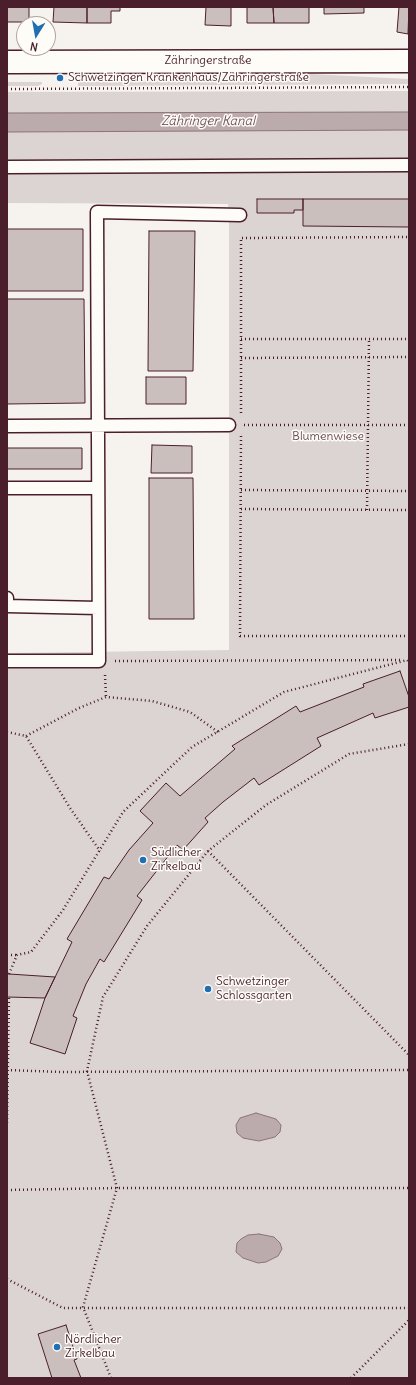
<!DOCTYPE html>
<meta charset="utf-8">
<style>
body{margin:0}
#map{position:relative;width:416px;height:1385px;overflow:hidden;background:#f6f3ef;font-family:Delius,sans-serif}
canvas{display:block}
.frame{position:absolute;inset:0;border:8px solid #4a1f2b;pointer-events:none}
.north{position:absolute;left:16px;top:16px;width:40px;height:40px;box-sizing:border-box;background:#fdfcf7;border:1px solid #b5a4a5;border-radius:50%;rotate:191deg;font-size:11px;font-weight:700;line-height:16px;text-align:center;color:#4a1f2b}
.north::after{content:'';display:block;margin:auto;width:14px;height:18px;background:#1f6fb2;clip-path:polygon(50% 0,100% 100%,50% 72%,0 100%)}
</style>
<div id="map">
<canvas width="416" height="1385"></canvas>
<div class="frame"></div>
<div class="north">N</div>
</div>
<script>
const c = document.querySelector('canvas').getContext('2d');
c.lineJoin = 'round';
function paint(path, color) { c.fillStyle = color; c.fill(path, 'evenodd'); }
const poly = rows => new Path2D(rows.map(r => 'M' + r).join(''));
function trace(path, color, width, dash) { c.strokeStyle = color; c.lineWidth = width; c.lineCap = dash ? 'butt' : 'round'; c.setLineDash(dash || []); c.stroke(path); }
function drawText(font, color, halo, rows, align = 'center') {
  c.font = font + ' Delius,sans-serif'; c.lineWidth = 3; c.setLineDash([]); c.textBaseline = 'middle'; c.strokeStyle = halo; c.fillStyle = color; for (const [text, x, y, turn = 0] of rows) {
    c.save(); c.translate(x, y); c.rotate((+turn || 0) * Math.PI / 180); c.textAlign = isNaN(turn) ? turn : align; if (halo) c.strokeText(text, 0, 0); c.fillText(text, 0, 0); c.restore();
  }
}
const green = poly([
 [310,74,409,79,409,84,78,86,78,82,298,81],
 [7,82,42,82,42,84,38,86,7,86],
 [409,91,409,199,257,199,257,213,293,213,294,210,303,210,303,226,409,227,409,1378,81,1378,74,1360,77,1359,66,1325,38,1334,52,1378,7,1378,7,653,229,650,229,220,228,204,7,203,7,92]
]);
const water = poly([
 [409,112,409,130,7,132,7,113,409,112],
 [256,1113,276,1119,281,1125,280,1132,275,1137,259,1141,243,1138,237,1133,236,1125,240,1118,256,1113],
 [259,1234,274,1237,280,1243,282,1249,278,1256,266,1262,258,1263,243,1258,236,1252,237,1243,241,1239,248,1235,259,1234]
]);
const building = poly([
 [7,7,29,7,29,22,7,22,7,7],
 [54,7,87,7,87,23,53,22,54,7],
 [87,7,120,7,120,11,111,11,111,23,87,23,87,7],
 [206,7,231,7,231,26,205,25,206,7],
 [247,7,273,7,274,23,247,23,247,7],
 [273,7,309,7,309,23,274,23,273,7],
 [324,7,364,7,364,13,324,14,324,7],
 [399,7,409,7,408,34,397,32,399,7],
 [257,199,303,199,303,210,294,210,294,213,257,213,257,199],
 [303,199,409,199,409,227,303,226,303,199],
 [7,229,83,229,83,291,7,291,7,229],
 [149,231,195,231,193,371,148,371,149,231],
 [7,299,84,299,85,403,7,404,7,299],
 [146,377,186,377,186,404,146,404,146,377],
 [152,445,192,446,192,473,151,473,152,445],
 [7,448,82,448,82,469,7,469,7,448],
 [149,478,193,478,194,619,149,619,149,478],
 [400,671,409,697,409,707,375,718,373,713,317,738,321,746,259,785,254,778,223,802,205,818,208,822,183,850,177,845,137,896,142,900,104,962,100,959,86,984,73,1016,77,1018,65,1054,30,1043,45,998,72,942,67,939,104,877,109,879,129,850,153,823,140,811,166,783,180,796,235,749,232,746,296,706,300,712,364,687,363,684,400,671],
 [7,974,9,974,55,977,45,998,7,997,7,974],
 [66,1325,77,1359,74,1360,81,1378,52,1378,38,1334,66,1325]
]);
const path = poly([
 [7,89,409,87],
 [241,339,409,339],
 [241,358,409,357],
 [241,413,241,238,409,237],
 [244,425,409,425],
 [241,436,240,636,409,636],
 [241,490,409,491],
 [241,509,409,510],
 [367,510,369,339],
 [115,661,402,660],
 [105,675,106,697],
 [7,732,26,736,70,808,100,851],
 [26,736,79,708,106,697,152,701,190,712,218,732],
 [208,851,409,1055],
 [7,955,17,955],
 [9,974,17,955,31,952,63,910,123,812,192,747,284,692,407,660,409,662],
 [7,1070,61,1072,409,1070],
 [7,1123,9,997],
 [7,1190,117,1188,409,1188],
 [7,1279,63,1308,409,1308],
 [111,1378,83,1307,117,1188,87,1071,103,997,147,926,208,851,266,805,349,754,409,744],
 [351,1378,409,1320]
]);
const service = poly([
 [7,167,409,165],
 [7,426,229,425],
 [7,488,97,488],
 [7,598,7,606,98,608],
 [7,661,99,661,97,212,240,215]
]);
const secondary = poly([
 [7,62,409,61]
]);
const markers = [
 [60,78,4,"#1f6fb2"],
 [143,860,4,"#1f6fb2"],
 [208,989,4,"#1f6fb2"],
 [57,1347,4,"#1f6fb2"]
];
const streetNames = [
 ["Zähringerstraße",208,61]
];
const poiNames = [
 ["Schwetzingen Krankenhaus/Zähringerstraße",68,78],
 ["Südlicher",151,853],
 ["Zirkelbau",151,867],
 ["Schwetzinger",216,982],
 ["Schlossgarten",216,996],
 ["Nördlicher",65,1340],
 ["Zirkelbau",65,1354]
];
const parkNames = [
 ["Blumenwiese",328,437]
];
const waterNames = [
 ["Zähringer Kanal",208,121]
];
paint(green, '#dcd4d2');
paint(water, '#bbabac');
trace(water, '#8e7378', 1);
paint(building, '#cbbfbe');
trace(building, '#4a1f2b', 1);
trace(service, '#4a1f2b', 15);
trace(secondary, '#4a1f2b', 25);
trace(path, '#4a1f2b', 2.5, [1, 3]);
trace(service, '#fdfcf7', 12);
trace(secondary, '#fdfcf7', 22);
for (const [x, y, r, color] of markers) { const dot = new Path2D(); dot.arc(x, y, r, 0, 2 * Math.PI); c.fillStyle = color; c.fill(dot); trace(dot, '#fdfcf7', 1.5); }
drawText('12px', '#4a1f2b', '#fdfcf7', streetNames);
drawText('12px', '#4a1f2b', '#fdfcf7', poiNames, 'left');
drawText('12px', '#6e4c55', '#fdfcf7', parkNames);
drawText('italic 13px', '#725058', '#fdfcf7', waterNames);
</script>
